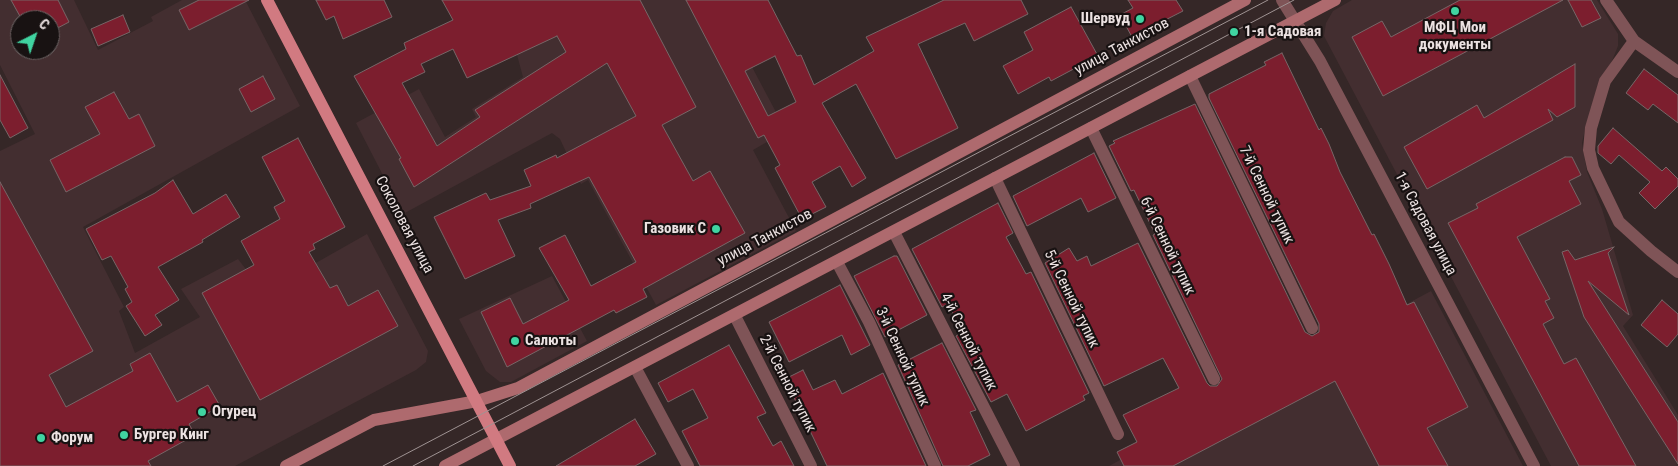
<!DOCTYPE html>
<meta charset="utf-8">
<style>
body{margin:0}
#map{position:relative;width:1678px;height:466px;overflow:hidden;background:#352727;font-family:"Roboto Condensed",sans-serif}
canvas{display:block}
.north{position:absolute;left:10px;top:10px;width:50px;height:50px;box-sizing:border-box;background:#181212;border:1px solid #6d6565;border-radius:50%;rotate:41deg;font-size:14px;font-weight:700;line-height:20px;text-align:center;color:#ece2e2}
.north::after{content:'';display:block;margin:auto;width:18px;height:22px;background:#40d4a1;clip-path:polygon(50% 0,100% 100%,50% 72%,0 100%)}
</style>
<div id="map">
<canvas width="1678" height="466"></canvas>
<div class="north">С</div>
</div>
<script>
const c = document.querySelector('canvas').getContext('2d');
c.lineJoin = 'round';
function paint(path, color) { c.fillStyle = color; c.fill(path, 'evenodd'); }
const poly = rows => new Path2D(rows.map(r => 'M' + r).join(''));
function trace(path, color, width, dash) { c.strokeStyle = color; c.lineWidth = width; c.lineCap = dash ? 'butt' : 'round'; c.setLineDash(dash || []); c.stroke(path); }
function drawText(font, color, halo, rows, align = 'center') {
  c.font = font + ' "Roboto Condensed",sans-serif'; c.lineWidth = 4.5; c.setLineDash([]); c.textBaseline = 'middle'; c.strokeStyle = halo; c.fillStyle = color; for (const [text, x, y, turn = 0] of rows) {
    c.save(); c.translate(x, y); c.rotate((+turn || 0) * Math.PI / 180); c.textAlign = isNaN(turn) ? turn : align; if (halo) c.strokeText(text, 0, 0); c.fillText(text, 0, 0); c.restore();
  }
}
const built = poly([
 [0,0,74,0,98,50,153,21,151,17,182,0,245,0,300,106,83,227,124,307,119,311,135,353,200,317,181,289,238,259,248,272,284,281,367,234,428,351,426,362,416,370,235,466,0,466,0,151,35,134,0,65],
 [20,20,50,20,50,50,20,50],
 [586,0,712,0,726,18,786,131,753,150,796,231,656,305,588,180,581,184,560,139,552,133,403,214,356,123,419,89,445,137,476,117,472,109,523,77,513,40],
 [1352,0,1597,0,1618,34,1618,46,1586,125,1582,143,1587,172,1602,209,1633,315,1623,326,1678,415,1678,466,1551,466,1324,36,1326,23,1333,11],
 [552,276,587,341,511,382,500,382,486,371,459,319],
 [1431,291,1523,466,1109,466,1120,460,1117,452,1359,325,1362,328]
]);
const building = poly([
 [11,0,58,0,69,22,50,32,50,20,22,20,11,0],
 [199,0,249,0,189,30,179,10,199,0],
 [316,0,384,0,392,17,343,39,334,16,326,20,316,0],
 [442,0,640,0,696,107,662,125,693,181,710,171,745,233,643,289,647,297,616,313,614,310,507,367,481,312,510,298,523,324,569,300,539,248,565,235,591,286,636,262,589,177,530,204,531,208,498,220,515,256,465,279,434,217,486,193,490,200,531,186,524,170,556,155,557,158,636,116,607,63,414,187,399,159,401,158,354,76,406,49,404,43,453,20,442,0],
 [557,36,566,52,475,110,480,117,437,146,402,83,425,72,421,64,453,49,467,78,557,36],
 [686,0,768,0,797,56,801,55,814,85,874,51,866,37,944,0,1021,0,1028,14,974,41,965,23,918,44,958,128,896,159,856,84,822,103,866,178,852,187,840,166,812,182,826,207,802,219,775,168,780,165,764,135,758,138,686,0],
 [775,56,796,102,768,116,745,71,775,56],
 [1128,0,1176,0,1183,11,1132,37,1120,15,1133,8,1128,0],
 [1460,0,1563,0,1383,96,1352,37,1382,21,1391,37,1460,0],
 [1568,0,1591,0,1601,18,1582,27,1568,0],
 [1071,7,1098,56,1051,81,1049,77,1018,94,1003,66,1033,50,1024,32,1071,7],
 [123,15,130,32,98,46,91,29,123,15],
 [1282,53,1319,130,1321,128,1329,144,1340,172,1372,235,1374,234,1389,264,1407,305,1414,302,1468,407,1427,428,1448,466,1379,466,1335,381,1173,466,1124,466,1117,452,1137,442,1123,415,1179,388,1163,358,1104,386,1045,263,1069,248,1077,261,1087,256,1091,266,1138,243,1207,383,1210,386,1217,386,1222,379,1153,235,1155,234,1134,190,1131,191,1109,146,1115,143,1113,141,1195,104,1305,332,1312,336,1319,332,1319,324,1209,98,1209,94,1266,65,1264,62,1282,53],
 [1575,64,1575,107,1557,117,1548,109,1553,120,1427,189,1404,147,1477,105,1484,118,1575,64],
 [1644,69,1678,95,1678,123,1653,104,1648,110,1626,93,1644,69],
 [0,75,28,128,10,138,0,120,0,75],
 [263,76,275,99,251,112,239,89,263,76],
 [114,92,129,119,139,114,155,146,66,192,50,160,100,134,85,107,114,92],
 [1613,128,1662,171,1666,167,1678,179,1678,186,1655,209,1639,193,1650,182,1619,155,1611,164,1598,153,1598,146,1613,128],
 [298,138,345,227,313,244,315,249,309,252,330,288,337,285,348,306,378,290,398,326,260,400,202,293,254,265,241,241,280,219,274,207,285,201,262,157,298,138],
 [1094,153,1116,198,1088,212,1081,198,1027,226,1013,196,1094,153],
 [1565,157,1572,157,1581,175,1569,181,1581,204,1517,237,1550,299,1545,301,1554,318,1543,324,1564,364,1576,358,1636,466,1579,466,1448,223,1478,208,1476,204,1565,157],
 [173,180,193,214,226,194,240,217,202,240,203,242,158,267,179,300,155,315,162,325,145,336,126,306,132,302,125,289,128,287,111,256,102,260,86,229,155,193,173,180],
 [0,182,93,351,49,375,66,407,133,371,130,364,150,353,177,402,208,385,220,406,189,424,195,435,148,461,151,466,0,466,0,182],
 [998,203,1013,233,1006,237,1026,274,1031,272,1089,393,1083,396,1085,400,1026,431,1007,394,991,402,956,336,963,332,948,304,942,307,912,249,998,203],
 [1614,247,1608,253,1629,315,1588,281,1678,422,1678,464,1584,317,1562,252,1568,250,1575,260,1614,247],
 [894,256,897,256,927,315,885,337,854,276,894,256],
 [840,285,870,345,851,355,842,335,789,362,769,322,840,285],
 [1662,300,1678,314,1678,334,1667,347,1641,325,1662,300],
 [942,343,976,410,970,412,990,455,968,466,943,466,898,365,942,343],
 [729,345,766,413,757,417,773,446,781,441,794,466,700,466,682,431,708,418,693,389,668,402,658,383,729,345],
 [803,370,813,390,835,380,842,394,883,373,926,466,827,466,785,379,803,370],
 [635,419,656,454,635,466,556,466,635,419]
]);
const street = poly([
 [1282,0,1320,61,1534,466],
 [1606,0,1634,41,1678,72],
 [1634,41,1605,81,1591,128,1589,150,1593,168,1619,222,1651,251,1678,272],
 [1190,76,1312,328],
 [1091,128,1214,379],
 [995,178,1118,434],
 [894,232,1014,466],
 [837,262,869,322,935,466],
 [735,316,811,466],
 [635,367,688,466]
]);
const secondary = poly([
 [286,466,374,420,477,401,518,388,1245,0],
 [445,466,1335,0]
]);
const primary = poly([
 [267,0,510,466]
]);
const tram = poly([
 [383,466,1268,0],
 [413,466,1294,0]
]);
const markers = [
 [1455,11,5,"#40d4a1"],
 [1140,19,5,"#40d4a1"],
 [1234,32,5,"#40d4a1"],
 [716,229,5,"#40d4a1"],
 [515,341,5,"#40d4a1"],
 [202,412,5,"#40d4a1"],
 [124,435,5,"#40d4a1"],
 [41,438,5,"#40d4a1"]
];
const poiNames = [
 ["Шервуд",1130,19,"right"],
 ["МФЦ Мои",1455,28,"center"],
 ["документы",1455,45,"center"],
 ["1-я Садовая",1244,32],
 ["Газовик С",706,229,"right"],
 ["Салюты",525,341],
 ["Огурец",212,412],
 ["Бургер Кинг",134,435],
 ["Форум",51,438]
];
const streetNames = [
 ["улица Танкистов",1122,47,-28],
 ["7-й Сенной тупик",1266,195,64],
 ["1-я Садовая улица",1425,224,62],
 ["Соколовая улица",404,225,62],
 ["улица Танкистов",765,238,-28],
 ["6-й Сенной тупик",1167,246,64],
 ["5-й Сенной тупик",1071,299,64],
 ["4-й Сенной тупик",968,342,63],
 ["3-й Сенной тупик",902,357,65],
 ["2-й Сенной тупик",787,384,63]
];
paint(built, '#432e30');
paint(building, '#7c1e2e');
trace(building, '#776667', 1);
trace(street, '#7f5457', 12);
trace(secondary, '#ae6a6e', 12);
trace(primary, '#d17a81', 12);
trace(tram, '#9f9393', 1);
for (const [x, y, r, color] of markers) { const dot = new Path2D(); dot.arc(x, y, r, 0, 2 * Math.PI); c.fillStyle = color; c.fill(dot); trace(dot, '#181212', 2); }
drawText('bold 15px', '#ece2e2', '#181212', poiNames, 'left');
drawText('15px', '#ece2e2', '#181212', streetNames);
</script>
